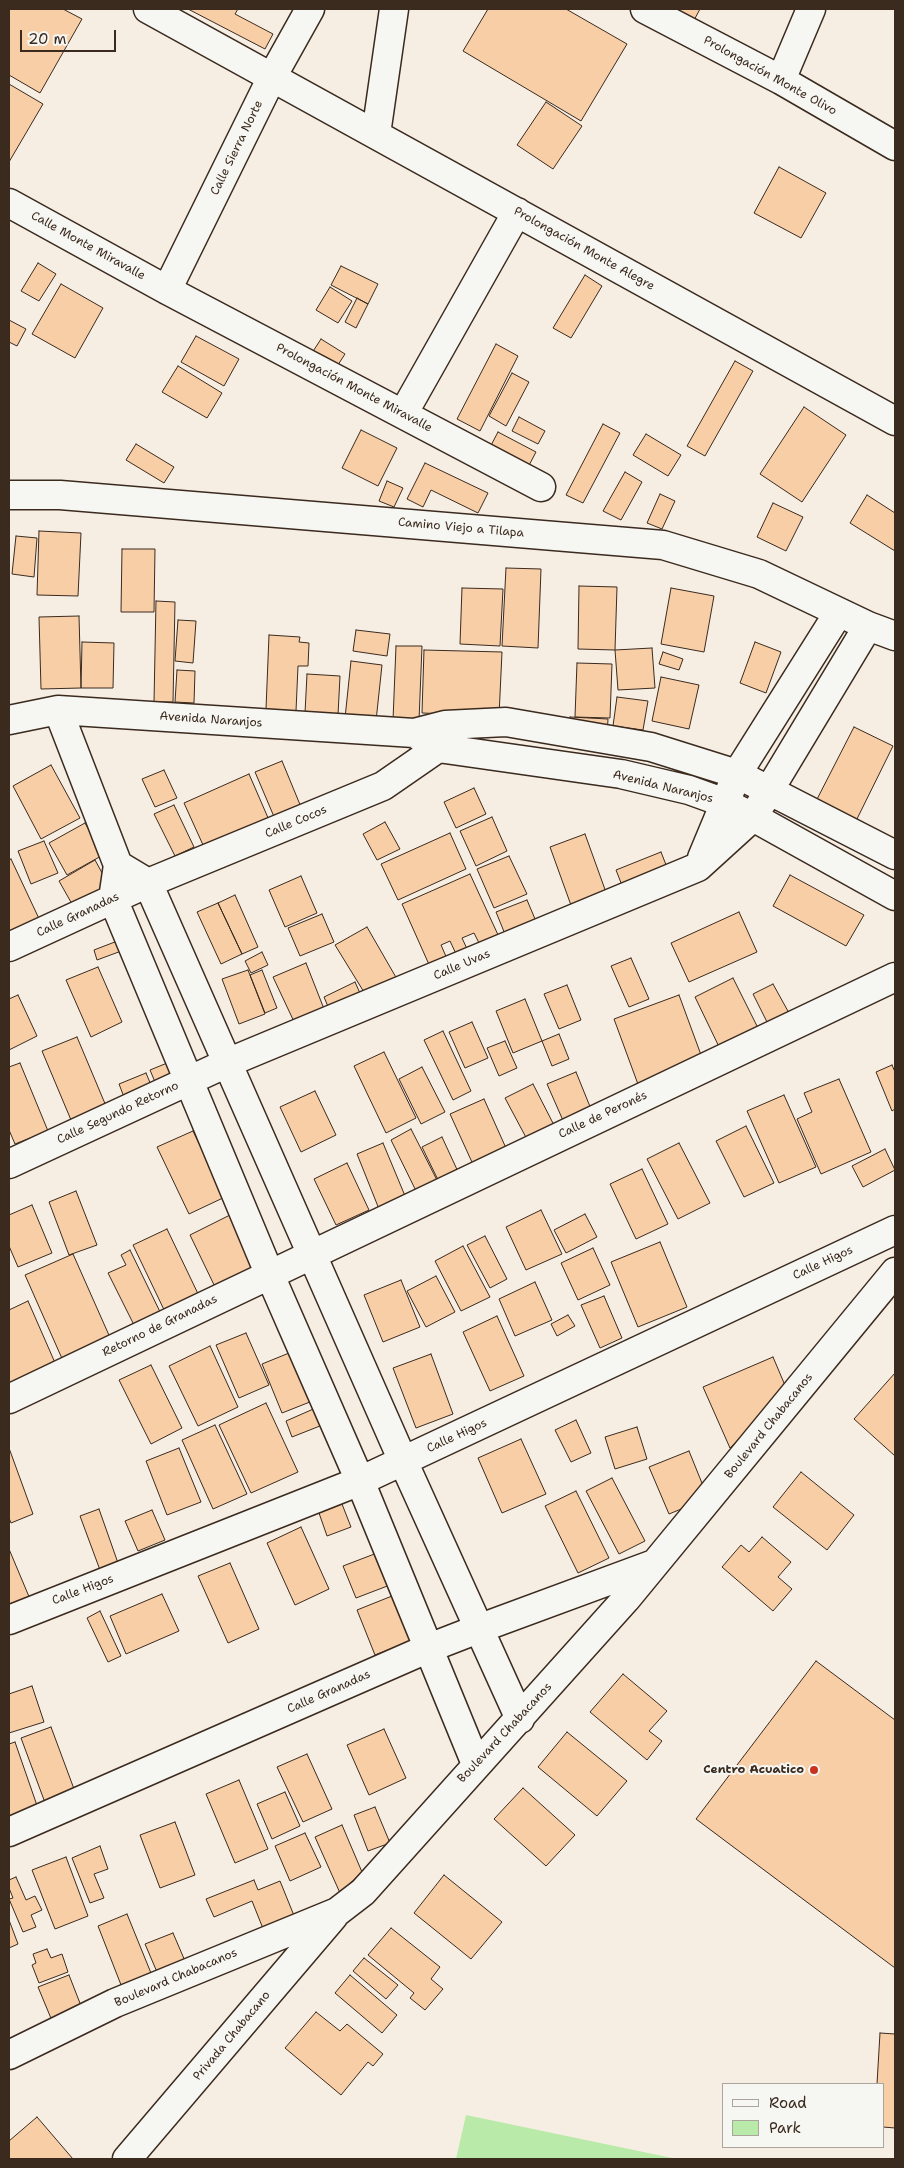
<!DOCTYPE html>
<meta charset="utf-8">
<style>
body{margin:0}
#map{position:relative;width:904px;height:2168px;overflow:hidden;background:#f6eee3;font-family:"Shantell Sans",sans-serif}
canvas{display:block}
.frame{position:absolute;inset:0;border:10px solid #3b2a1e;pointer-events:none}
.legend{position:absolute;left:722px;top:2083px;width:162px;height:65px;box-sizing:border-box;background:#f6f6f2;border:1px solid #aba49d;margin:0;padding:6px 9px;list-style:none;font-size:15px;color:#3b2a1e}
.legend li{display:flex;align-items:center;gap:10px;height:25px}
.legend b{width:25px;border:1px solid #aba49d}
.scale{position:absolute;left:20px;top:30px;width:96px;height:22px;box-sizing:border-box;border:2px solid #3b2a1e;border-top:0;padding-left:6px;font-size:15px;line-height:18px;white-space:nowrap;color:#3b2a1e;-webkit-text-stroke:4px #f6f6f2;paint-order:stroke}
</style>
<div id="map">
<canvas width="904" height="2168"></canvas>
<div class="frame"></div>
<ul class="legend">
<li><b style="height:6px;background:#f6f6f2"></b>Road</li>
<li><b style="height:14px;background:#baeaa9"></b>Park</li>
</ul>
<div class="scale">20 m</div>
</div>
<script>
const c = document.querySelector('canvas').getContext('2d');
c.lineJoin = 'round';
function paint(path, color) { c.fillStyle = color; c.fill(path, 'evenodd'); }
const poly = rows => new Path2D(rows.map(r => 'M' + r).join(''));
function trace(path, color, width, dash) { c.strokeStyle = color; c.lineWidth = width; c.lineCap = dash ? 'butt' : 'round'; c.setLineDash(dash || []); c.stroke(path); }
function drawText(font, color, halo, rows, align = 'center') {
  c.font = font + ' "Shantell Sans",sans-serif'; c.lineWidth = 4; c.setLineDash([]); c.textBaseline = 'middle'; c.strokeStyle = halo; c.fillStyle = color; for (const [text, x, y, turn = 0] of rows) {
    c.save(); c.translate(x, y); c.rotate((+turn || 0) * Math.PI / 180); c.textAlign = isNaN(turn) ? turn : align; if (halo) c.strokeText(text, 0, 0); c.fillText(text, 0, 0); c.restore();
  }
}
const green = poly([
 [466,2115,677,2159,456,2159]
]);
const building = poly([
 [9,9,63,9,82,19,40,93,9,75,9,9],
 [188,9,238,9,235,14,273,34,265,49,188,9],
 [488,9,566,9,627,44,581,121,463,51,488,9],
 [665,9,700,9,692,24,665,9],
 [9,84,43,104,9,162,9,84],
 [546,102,582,126,553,169,517,145,546,102],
 [779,167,826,193,801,238,754,213,779,167],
 [38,263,56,274,39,301,21,291,38,263],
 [341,266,378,284,368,304,331,285,341,266],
 [585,275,602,286,571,338,553,328,585,275],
 [61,284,103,308,75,358,32,334,61,284],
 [330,287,352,301,338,323,316,310,330,287],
 [357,298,368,304,356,328,345,322,357,298],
 [9,320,26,329,17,346,9,342,9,320],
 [196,336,239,359,224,386,181,362,196,336],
 [321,339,345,354,334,371,310,356,321,339],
 [496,344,518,356,480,431,457,419,496,344],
 [735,361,753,371,705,456,687,446,735,361],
 [178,366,222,393,207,418,162,392,178,366],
 [512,373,529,382,506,426,489,416,512,373],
 [804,407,846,435,802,502,760,474,804,407],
 [519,417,545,431,538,444,512,431,519,417],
 [603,424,620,433,583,503,566,495,603,424],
 [361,430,397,448,378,486,342,468,361,430],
 [498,432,536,452,526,471,488,451,498,432],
 [646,434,681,455,668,476,633,455,646,434],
 [136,444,174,467,164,483,126,460,136,444],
 [425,463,488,493,478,513,431,490,423,507,407,499,425,463],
 [625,472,642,482,621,520,603,511,625,472],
 [387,481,403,488,394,507,379,501,387,481],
 [660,494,675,501,662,529,647,523,660,494],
 [867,495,895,513,895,551,850,523,867,495],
 [773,503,803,517,786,551,757,537,773,503],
 [39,531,81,533,78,596,37,595,39,531],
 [16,536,37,538,34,577,12,574,16,536],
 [122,549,155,549,154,612,121,612,122,549],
 [506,568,541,569,538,648,502,646,506,568],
 [579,586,617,587,615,650,578,649,579,586],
 [462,588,503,589,500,646,460,644,462,588],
 [671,588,714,596,704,652,661,644,671,588],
 [156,601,175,602,173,702,154,702,156,601],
 [79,616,81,688,41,689,39,617,79,616],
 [178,620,196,621,193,663,175,661,178,620],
 [356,630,390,634,387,656,353,651,356,630],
 [269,635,300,637,299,642,309,643,308,666,298,666,296,711,266,709,269,635],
 [82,642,114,643,113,688,81,688,82,642],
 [755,642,781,652,766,693,740,683,755,642],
 [396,646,422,646,419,721,393,720,396,646],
 [652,648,655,688,618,690,615,650,652,648],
 [424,650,502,652,499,716,422,713,424,650],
 [663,652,683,659,679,670,659,664,663,652],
 [351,661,382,665,376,721,345,718,351,661],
 [577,663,612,664,610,718,575,717,577,663],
 [177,670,195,671,194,703,175,702,177,670],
 [307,674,340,676,338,715,305,713,307,674],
 [661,677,699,685,689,729,652,721,661,677],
 [617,697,648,701,643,730,613,726,617,697],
 [570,717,608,719,607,737,570,730,570,717],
 [854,727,893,746,853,827,813,807,854,727],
 [282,761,301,807,275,819,255,772,282,761],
 [51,765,80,818,41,839,13,786,51,765],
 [164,770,177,798,155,807,142,779,164,770],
 [249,774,272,827,208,856,184,803,249,774],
 [474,788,486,814,456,828,444,802,474,788],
 [174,805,194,847,175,856,154,814,174,805],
 [492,817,507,851,476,866,460,831,492,817],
 [385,822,400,849,377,860,363,834,385,822],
 [85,823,103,855,67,875,49,843,85,823],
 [450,833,466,869,398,900,381,864,450,833],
 [585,834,607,895,572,908,550,847,585,834],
 [44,841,58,873,31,884,18,851,44,841],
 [661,852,670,875,625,893,616,870,661,852],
 [509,856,527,894,494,908,477,869,509,856],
 [11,859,42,925,9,940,9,860,11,859],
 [95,860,112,891,76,911,59,881,95,860],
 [470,874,499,937,480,945,474,933,462,938,468,951,457,956,450,941,441,945,448,961,431,969,402,904,470,874],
 [790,875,864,915,846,946,773,906,790,875],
 [301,876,317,913,285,927,269,890,301,876],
 [235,895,258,947,242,954,218,903,235,895],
 [527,900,538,926,507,939,496,912,527,900],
 [218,903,242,954,221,964,197,912,218,903],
 [739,912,757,952,689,982,671,943,739,912],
 [322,914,334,942,300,956,288,928,322,914],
 [367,927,401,986,367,997,335,945,367,927],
 [120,940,124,950,97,960,94,950,120,940],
 [262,952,268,965,251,973,245,961,262,952],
 [631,958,649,999,629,1007,611,966,631,958],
 [306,963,326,1014,297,1028,273,977,306,963],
 [98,967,122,1022,91,1037,66,980,98,967],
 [248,970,265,1014,239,1024,222,979,248,970],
 [262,970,277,1008,265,1013,250,975,262,970],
 [733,978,761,1034,722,1053,695,997,733,978],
 [355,982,364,1002,332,1016,324,997,355,982],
 [773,984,789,1013,768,1024,753,994,773,984],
 [567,985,581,1020,559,1029,544,994,567,985],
 [18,995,37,1036,9,1050,9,999,18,995],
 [679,995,704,1063,639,1087,614,1019,679,995],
 [525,999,542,1041,513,1053,496,1011,525,999],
 [472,1022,488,1058,465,1068,449,1032,472,1022],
 [443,1031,471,1091,453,1100,424,1040,443,1031],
 [559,1034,569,1059,552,1066,542,1041,559,1034],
 [77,1037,106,1106,71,1120,42,1051,77,1037],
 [505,1041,517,1068,499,1076,487,1048,505,1041],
 [384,1052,416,1118,386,1133,354,1066,384,1052],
 [177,1059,182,1071,155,1082,150,1070,177,1059],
 [20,1063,48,1131,15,1144,9,1130,9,1067,20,1063],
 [892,1065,895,1072,895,1109,892,1111,876,1072,892,1065],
 [422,1067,445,1112,421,1124,399,1079,422,1067],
 [576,1072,593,1114,565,1125,547,1084,576,1072],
 [146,1073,151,1085,124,1097,119,1084,146,1073],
 [839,1079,871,1152,821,1174,797,1119,812,1112,804,1093,839,1079],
 [533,1084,557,1131,530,1145,505,1098,533,1084],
 [315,1091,336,1135,301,1152,280,1107,315,1091],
 [784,1095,816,1167,779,1183,747,1111,784,1095],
 [484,1099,510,1157,476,1171,450,1114,484,1099],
 [746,1126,774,1183,744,1197,716,1141,746,1126],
 [411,1129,441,1188,420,1199,391,1140,411,1129],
 [193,1131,225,1197,189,1214,157,1147,193,1131],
 [442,1137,460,1176,441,1186,422,1147,442,1137],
 [383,1143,408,1203,381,1214,357,1154,383,1143],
 [679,1143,710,1203,678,1219,647,1159,679,1143],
 [885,1149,895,1170,863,1187,852,1166,885,1149],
 [347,1163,369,1210,336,1225,314,1179,347,1163],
 [642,1169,668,1224,636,1239,610,1184,642,1169],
 [76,1191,97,1245,69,1255,49,1202,76,1191],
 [32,1205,52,1253,18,1267,9,1246,9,1215,32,1205],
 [541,1210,562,1254,526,1270,506,1227,541,1210],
 [232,1214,258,1268,216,1289,190,1235,232,1214],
 [585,1214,597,1237,566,1253,554,1230,585,1214],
 [167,1229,201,1300,167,1316,133,1245,167,1229],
 [485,1236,507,1279,490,1288,467,1245,485,1236],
 [660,1242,687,1307,638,1327,611,1262,660,1242],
 [463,1246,490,1297,461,1311,435,1261,463,1246],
 [593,1248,610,1285,578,1300,561,1263,593,1248],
 [130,1250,164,1320,138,1333,108,1273,126,1265,121,1255,130,1250],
 [73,1254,112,1342,64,1363,25,1275,73,1254],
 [436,1276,455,1312,426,1327,407,1291,436,1276],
 [401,1280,420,1327,383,1342,364,1295,401,1280],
 [535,1282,552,1320,515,1336,499,1299,535,1282],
 [604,1296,622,1338,600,1348,581,1305,604,1296],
 [28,1301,56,1365,9,1385,9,1310,28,1301],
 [568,1315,575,1326,557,1336,551,1324,568,1315],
 [497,1316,524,1376,490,1391,463,1332,497,1316],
 [246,1333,269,1385,239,1398,216,1345,246,1333],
 [210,1346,238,1407,198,1426,169,1366,210,1346],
 [299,1349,320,1398,282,1413,262,1364,299,1349],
 [431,1354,453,1414,416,1428,393,1368,431,1354],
 [773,1357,787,1390,730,1448,703,1387,773,1357],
 [151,1365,182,1428,151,1444,119,1380,151,1365],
 [895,1373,895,1456,854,1419,895,1373],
 [266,1403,298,1472,251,1493,219,1425,266,1403],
 [318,1407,325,1424,292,1437,286,1421,318,1407],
 [576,1420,591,1453,571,1462,555,1430,576,1420],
 [215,1425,247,1494,213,1509,182,1440,215,1425],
 [637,1427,647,1459,615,1469,605,1437,637,1427],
 [521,1439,546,1494,502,1513,478,1458,521,1439],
 [9,1448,33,1514,11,1523,9,1518,9,1448],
 [179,1448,201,1502,167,1515,146,1461,179,1448],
 [689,1451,708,1498,669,1514,649,1467,689,1451],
 [801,1472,854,1515,827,1550,773,1507,801,1472],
 [612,1478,645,1541,619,1554,586,1491,612,1478],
 [576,1491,609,1558,578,1573,545,1506,576,1491],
 [342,1504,351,1527,327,1536,319,1513,342,1504],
 [99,1509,118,1563,100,1570,80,1516,99,1509],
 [152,1510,165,1540,138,1551,125,1521,152,1510],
 [301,1527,329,1589,295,1605,267,1543,301,1527],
 [762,1537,791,1562,778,1577,792,1589,773,1611,722,1567,741,1545,749,1552,762,1537],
 [9,1549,30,1599,9,1608,9,1549],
 [377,1553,390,1585,356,1598,343,1566,377,1553],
 [230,1563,259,1629,228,1643,198,1576,230,1563],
 [162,1594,179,1631,126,1654,110,1616,162,1594],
 [397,1594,416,1639,375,1655,357,1610,397,1594],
 [100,1611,121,1656,108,1662,87,1618,100,1611],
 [816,1661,895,1720,895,1968,696,1819,816,1661],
 [623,1674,667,1711,649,1731,662,1741,647,1760,590,1712,623,1674],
 [32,1686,44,1722,9,1733,9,1694,32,1686],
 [51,1727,77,1797,47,1808,21,1738,51,1727],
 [384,1729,406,1778,369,1795,347,1745,384,1729],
 [567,1732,627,1781,597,1816,538,1767,567,1732],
 [15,1742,41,1817,9,1828,9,1744,15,1742],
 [307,1754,332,1809,303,1822,277,1767,307,1754],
 [239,1780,268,1849,235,1863,206,1794,239,1780],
 [523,1788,575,1835,546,1866,494,1819,523,1788],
 [285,1792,300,1826,272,1839,257,1804,285,1792],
 [375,1807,390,1843,368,1851,354,1815,375,1807],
 [175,1822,195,1875,160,1888,140,1835,175,1822],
 [342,1825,362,1872,340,1893,315,1837,342,1825],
 [305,1833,321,1867,290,1881,275,1846,305,1833],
 [100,1846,108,1869,94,1874,104,1898,90,1903,72,1858,100,1846],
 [66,1857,88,1916,55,1929,32,1870,66,1857],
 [444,1875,502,1922,471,1959,414,1913,444,1875],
 [16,1877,26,1900,35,1896,42,1910,31,1915,36,1927,23,1932,9,1899,13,1898,9,1888,9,1880,16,1877],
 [254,1880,258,1890,280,1881,295,1918,264,1931,252,1901,214,1917,206,1899,254,1880],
 [127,1914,153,1978,123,1990,98,1926,127,1914],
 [9,1920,18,1944,9,1948,9,1920],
 [391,1928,440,1967,431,1979,443,1989,425,2010,410,1998,414,1993,368,1955,391,1928],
 [173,1933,188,1968,160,1979,145,1944,173,1933],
 [47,1949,51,1958,62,1954,68,1972,39,1983,32,1965,36,1963,33,1954,47,1949],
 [364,1958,398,1985,386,1999,353,1971,364,1958],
 [69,1975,85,2016,55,2028,38,1987,69,1975],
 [350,1975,397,2015,382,2033,335,1993,350,1975],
 [316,2012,340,2031,347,2024,383,2054,373,2066,368,2062,341,2095,285,2048,316,2012],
 [880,2033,895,2034,895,2128,883,2127,883,2084,877,2084,880,2033],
 [37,2117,73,2159,9,2159,9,2141,37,2117]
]);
const minor = poly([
 [148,9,895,421],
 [645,9,781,80,895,146],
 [781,80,811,9],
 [376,134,394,9],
 [9,203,167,290,541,487],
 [167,290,272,77,310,9],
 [403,414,517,212],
 [9,495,60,495,663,545,759,574,868,626,895,636],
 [58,710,118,865,113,899,269,1273,360,1481,476,1764],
 [9,720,58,710,414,733,445,725,506,722,651,747,737,774,895,855],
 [414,733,438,748,621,774,689,790,725,803,753,817,895,896],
 [702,858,737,774,839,612],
 [118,865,148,883,403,1461,520,1719],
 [9,947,148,883,383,786,438,748],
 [9,1164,227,1063,698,867,753,817,868,626],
 [9,1399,895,977],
 [9,1620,360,1481,895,1230],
 [9,1832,429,1648,478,1629,654,1564],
 [9,2055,115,2003,337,1912,363,1892,626,1599,895,1272],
 [127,2159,333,1917]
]);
const markers = [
 [814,1770,5,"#c8321e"]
];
const streetNames = [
 ["Prolongación Monte Olivo",770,76,29],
 ["Calle Sierra Norte",237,148,-64],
 ["Calle Monte Miravalle",88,246,29],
 ["Prolongación Monte Alegre",584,249,29],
 ["Prolongación Monte Miravalle",354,388,28],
 ["Camino Viejo a Tilapa",461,528,5],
 ["Avenida Naranjos",211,720,4],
 ["Avenida Naranjos",663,787,14],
 ["Calle Cocos",296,822,-23],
 ["Calle Granadas",78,915,-25],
 ["Calle Uvas",462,965,-23],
 ["Calle Segundo Retorno",118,1113,-25],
 ["Calle de Peronés",603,1115,-25],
 ["Calle Higos",823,1263,-25],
 ["Retorno de Granadas",160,1326,-26],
 ["Boulevard Chabacanos",769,1426,-51],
 ["Calle Higos",457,1436,-25],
 ["Calle Higos",83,1590,-21],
 ["Calle Granadas",329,1692,-24],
 ["Boulevard Chabacanos",505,1733,-47],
 ["Boulevard Chabacanos",176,1978,-23],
 ["Privada Chabacano",232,2036,-50]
];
const poiNames = [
 ["Centro Acuatico",804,1770]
];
paint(green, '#baeaa9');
paint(building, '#f8cea7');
trace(building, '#3b2a1e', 1);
trace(minor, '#3b2a1e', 31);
trace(minor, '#f6f6f2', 28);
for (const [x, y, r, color] of markers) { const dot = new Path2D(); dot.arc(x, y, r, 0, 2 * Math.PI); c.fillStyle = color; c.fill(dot); trace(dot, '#f6f6f2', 2); }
drawText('12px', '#3b2a1e', '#f6f6f2', streetNames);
drawText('bold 12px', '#3b2a1e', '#f6f6f2', poiNames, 'right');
</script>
